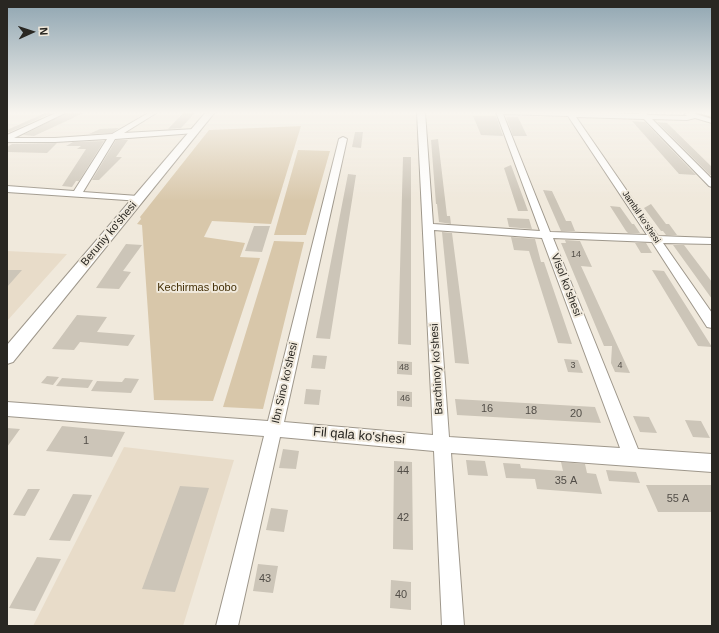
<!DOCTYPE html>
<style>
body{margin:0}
#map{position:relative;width:719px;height:633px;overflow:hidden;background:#f0e9dc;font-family:Arial,sans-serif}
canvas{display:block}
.frame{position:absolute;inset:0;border:8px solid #292722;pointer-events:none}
.north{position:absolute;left:12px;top:12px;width:40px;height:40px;-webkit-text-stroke:3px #f0e9dc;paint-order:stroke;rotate:87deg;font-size:11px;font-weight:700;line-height:16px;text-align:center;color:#292722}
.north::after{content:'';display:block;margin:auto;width:14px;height:18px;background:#292722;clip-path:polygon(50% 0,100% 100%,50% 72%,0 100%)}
</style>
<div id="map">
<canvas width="719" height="633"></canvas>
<div class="frame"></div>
<div class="north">N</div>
</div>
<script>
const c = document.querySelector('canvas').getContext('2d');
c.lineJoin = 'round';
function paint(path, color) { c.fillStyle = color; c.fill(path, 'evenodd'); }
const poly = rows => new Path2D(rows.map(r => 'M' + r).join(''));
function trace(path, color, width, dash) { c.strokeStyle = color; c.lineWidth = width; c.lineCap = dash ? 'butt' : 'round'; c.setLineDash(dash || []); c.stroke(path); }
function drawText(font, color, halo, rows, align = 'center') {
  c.font = font + ' Arial,sans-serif'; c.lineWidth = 4; c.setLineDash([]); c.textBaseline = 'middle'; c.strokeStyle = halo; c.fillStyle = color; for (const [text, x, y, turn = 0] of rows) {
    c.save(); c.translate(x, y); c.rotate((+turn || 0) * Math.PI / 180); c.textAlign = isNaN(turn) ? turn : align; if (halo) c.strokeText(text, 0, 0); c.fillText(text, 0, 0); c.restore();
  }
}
const built = poly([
 [7,251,67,254,7,321],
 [124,447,234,460,183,626,33,626]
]);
const green = poly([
 [301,126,271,224,212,221,204,237,245,243,240,257,260,258,213,401,154,400,142,225,137,224,141,219,140,217,209,130],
 [298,150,330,151,306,235,274,235],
 [274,241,304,242,263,409,223,407]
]);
const canal = poly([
 [686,112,695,112,712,117,712,121,686,112]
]);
const building = poly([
 [47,112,54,112,10,132,7,132,7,130],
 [68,112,86,112,34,136,23,135],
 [184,112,196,112,181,128,168,129],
 [473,116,496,116,503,136,481,135],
 [506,117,518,117,527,136,513,136],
 [632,121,645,122,696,175,679,174],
 [657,122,667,123,712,167,712,175,710,175],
 [119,128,112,133,89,134,100,129],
 [355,132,363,132,361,148,352,147],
 [438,139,447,216,450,216,451,224,439,222,437,204,436,204,431,140],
 [116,140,128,140,116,157,122,157,99,180,92,180],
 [104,141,79,181,76,181,72,187,62,186,86,149,77,149,81,146,66,146,73,142],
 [57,143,47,153,7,152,7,147,12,144],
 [403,157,411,157,411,345,398,344],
 [511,165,524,200,528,211,518,211,504,168],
 [348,174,356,175,330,339,316,338],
 [543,190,552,191,566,221,571,221,575,231,561,231],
 [651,204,666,224,669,224,677,235,666,235,663,231,661,231,644,208],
 [610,206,620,207,632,224,634,224,640,233,628,233,626,231],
 [507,218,529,219,532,229,509,227],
 [254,226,270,226,262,252,245,251],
 [442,232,452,233,469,364,455,363],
 [511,237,535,239,541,262,544,262,572,344,558,343,529,251,514,250],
 [565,240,580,241,592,267,581,266,630,373,615,372,611,363,612,346,604,346,561,243,566,243],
 [635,243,646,243,652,253,641,253],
 [126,244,142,245,123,271,131,272,119,289,96,288],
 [673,245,684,245,712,282,712,299],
 [7,270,22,270,7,287],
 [652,270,664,271,712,347,698,346],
 [77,315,107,317,97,332,135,335,128,346,80,342,74,350,52,349],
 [313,355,327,356,325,369,311,368],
 [564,359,578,360,583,373,568,372],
 [397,361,412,362,412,375,397,374],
 [47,376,59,377,53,385,41,383],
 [62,378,93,380,88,388,56,386],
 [125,378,139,379,131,393,91,391,97,381,122,382],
 [306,389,321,390,319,405,304,404],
 [397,391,412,392,412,407,397,406],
 [455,399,595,407,601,423,457,415],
 [633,416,649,417,657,433,640,432],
 [685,420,701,421,710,438,693,437],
 [62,426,125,432,112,457,46,451],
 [7,428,20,429,7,447],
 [283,449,299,451,296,469,279,468],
 [466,460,485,461,488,476,468,475],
 [394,461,412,462,413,550,393,549],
 [561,462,585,464,587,473,596,474,602,494,537,489,535,479,506,478,503,463,520,464,521,468,563,471],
 [606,470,636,472,640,483,609,481],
 [646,485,712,485,712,512,658,512],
 [180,486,209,488,175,592,142,589],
 [28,489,40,489,25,516,13,515],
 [73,494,92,495,70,541,49,540],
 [271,508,288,510,284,532,266,530],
 [37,557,61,559,35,611,9,608],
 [258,564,278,566,273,593,253,591],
 [391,580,411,582,411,610,390,608]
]);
const minor = poly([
 [58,112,67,112,14,138,55,138,112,134,150,112,158,112,124,133,195,129,199,131,195,133,115,139,83,192,138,196,143,199,141,201,7,192,7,186,74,191,107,139,55,142,7,142,7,135,58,112],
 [417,112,425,112,433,224,540,231,496,112,573,112,639,114,639,112,645,112,648,115,687,116,684,114,689,112,712,119,712,123,695,118,687,120,652,119,712,179,712,187,709,186,644,119,576,117,658,236,712,238,712,244,663,243,712,313,712,328,707,327,652,242,553,238,638,449,712,454,712,472,451,453,464,626,442,626,434,451,280,437,238,626,216,626,264,436,7,416,7,402,268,421,339,139,343,137,347,139,284,422,433,435,417,112],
 [503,114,568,116,647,235,550,232,503,114],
 [434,230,542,238,620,448,449,437,434,230]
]);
const major = poly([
 [206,112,215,112,13,362,7,364,7,345,206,112]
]);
const farStreetnames = [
 ["Jambil ko'shesi",641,217,56]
];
const numberNames = [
 ["14",576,255],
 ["3",573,366],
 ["4",620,366],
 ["48",404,368],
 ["46",405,399]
];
const streetNames = [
 ["Beruniy ko'shesi",109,234,-50],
 ["Visol ko'shesi",566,285,69],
 ["Barchinoy ko'shesi",437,369,-93],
 ["Ibn Sino ko'shesi",285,383,-77]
];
const parkNames = [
 ["Kechirmas bobo",197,288]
];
const nearNumbernames = [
 ["16",487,409],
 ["18",531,411],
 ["20",576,414],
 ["1",86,441],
 ["44",403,471],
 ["35 A",566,481],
 ["55 A",678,499],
 ["42",403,518],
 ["43",265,579],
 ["40",401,595]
];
const nearStreetnames = [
 ["Fil qala ko'shesi",359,436,5]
];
paint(built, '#e8dcc9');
paint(green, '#d8c7aa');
paint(canal, '#a98e5e');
paint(building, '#ccc5b8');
trace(minor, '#9e978b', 2);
trace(major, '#9e978b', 2);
paint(minor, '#fff');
paint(major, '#fff');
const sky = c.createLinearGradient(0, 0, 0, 201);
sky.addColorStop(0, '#8fa5b1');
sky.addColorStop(0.56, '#f8f5ef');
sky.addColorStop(1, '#f8f5ef00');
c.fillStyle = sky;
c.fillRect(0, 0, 719, 201);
drawText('9px', '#292722', '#f0e9dc', farStreetnames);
drawText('9px', '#524e48', null, numberNames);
drawText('11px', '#292722', '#f0e9dc', streetNames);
drawText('11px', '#432f06', '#f0e9dc', parkNames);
drawText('11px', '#524e48', null, nearNumbernames);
drawText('13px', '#292722', '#f0e9dc', nearStreetnames);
</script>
